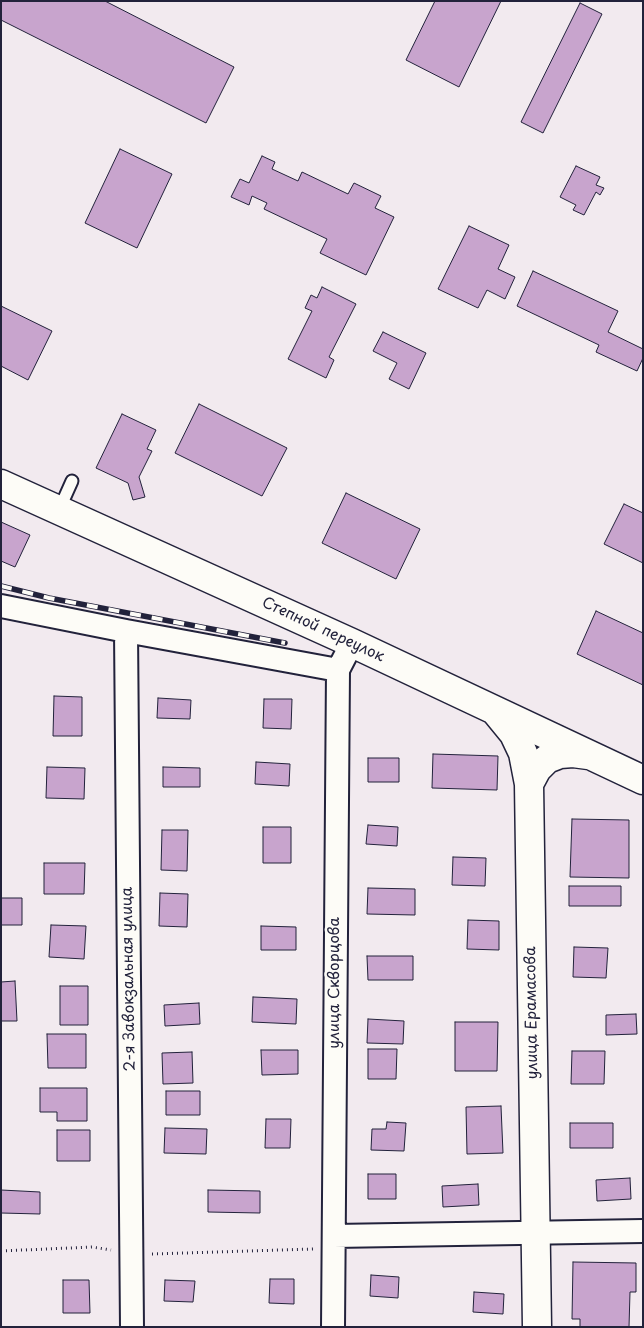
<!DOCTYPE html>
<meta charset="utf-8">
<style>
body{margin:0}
#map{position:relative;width:644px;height:1328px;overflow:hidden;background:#f2eaef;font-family:"Playpen Sans",sans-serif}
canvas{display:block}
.frame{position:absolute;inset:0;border:2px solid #22223b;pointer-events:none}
</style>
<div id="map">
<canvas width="644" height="1328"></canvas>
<div class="frame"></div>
</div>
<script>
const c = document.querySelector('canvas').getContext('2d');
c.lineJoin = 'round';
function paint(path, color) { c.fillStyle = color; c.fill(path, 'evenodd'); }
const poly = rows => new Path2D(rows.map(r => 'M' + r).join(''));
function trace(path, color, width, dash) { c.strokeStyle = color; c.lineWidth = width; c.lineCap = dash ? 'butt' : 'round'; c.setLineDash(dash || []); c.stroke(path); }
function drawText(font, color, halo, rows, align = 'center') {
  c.font = font + ' "Playpen Sans",sans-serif'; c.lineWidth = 5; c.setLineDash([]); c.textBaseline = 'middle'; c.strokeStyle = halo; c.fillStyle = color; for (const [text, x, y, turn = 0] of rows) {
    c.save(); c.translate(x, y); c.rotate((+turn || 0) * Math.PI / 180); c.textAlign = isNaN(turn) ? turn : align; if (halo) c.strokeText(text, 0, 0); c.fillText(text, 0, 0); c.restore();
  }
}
const building = poly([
 [1,1,105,1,234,67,206,123,1,20,1,1],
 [435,1,501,1,459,87,406,60,435,1],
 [580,3,602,14,543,133,521,122,580,3],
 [120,149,172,174,137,248,85,223,120,149],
 [262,156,275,162,272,169,298,181,302,172,348,194,354,183,381,196,375,208,394,217,366,275,320,253,327,239,264,209,267,203,252,196,249,205,231,197,240,179,249,183,262,156],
 [576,166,600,177,596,185,604,188,600,195,596,192,584,215,573,210,576,205,560,197,576,166],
 [469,226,509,245,498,269,515,277,505,299,487,290,478,308,438,289,469,226],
 [533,271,618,311,608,332,643,349,643,358,637,371,596,352,599,345,517,306,533,271],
 [322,287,356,304,329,357,334,360,326,378,288,359,312,311,305,308,311,295,317,298,322,287],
 [1,306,52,331,28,380,1,366,1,306],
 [383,332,426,353,409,389,389,379,397,363,373,351,383,332],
 [199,404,287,448,262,496,175,453,199,404],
 [122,414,156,430,147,449,152,451,139,477,145,497,133,500,128,483,96,468,122,414],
 [346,493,420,529,396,579,322,543,346,493],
 [624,504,643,513,643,563,604,544,624,504],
 [1,522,30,535,15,567,1,561,1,522],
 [596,611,643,633,643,685,577,654,596,611],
 [54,696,82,697,82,736,53,736,54,696],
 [158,698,191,700,190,719,157,718,158,698],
 [264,699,292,699,291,729,263,728,264,699],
 [433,754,498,756,497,790,432,788,433,754],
 [368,758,399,758,399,782,368,782,368,758],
 [256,762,290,764,289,786,255,784,256,762],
 [47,767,85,768,84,799,46,798,47,767],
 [163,767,200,768,200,787,163,787,163,767],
 [572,819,629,820,629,878,570,877,572,819],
 [368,825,398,827,397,846,366,844,368,825],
 [263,827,291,827,291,863,263,863,263,827],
 [162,830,188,830,187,871,161,870,162,830],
 [453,857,486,858,485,886,452,885,453,857],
 [44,863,85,863,84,894,44,894,44,863],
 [569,886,621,886,621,906,569,906,569,886],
 [368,888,415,889,415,915,367,914,368,888],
 [160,893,188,894,187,927,159,926,160,893],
 [1,898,22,898,22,925,1,925,1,898],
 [468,920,499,921,499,950,467,949,468,920],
 [51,925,86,926,84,959,49,957,51,925],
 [261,926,296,927,296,950,261,950,261,926],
 [574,947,608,948,606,978,573,977,574,947],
 [367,956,413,956,413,980,368,980,367,956],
 [15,981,17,1021,1,1021,1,982,15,981],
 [60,986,88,986,88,1025,60,1025,60,986],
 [253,997,297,999,296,1024,252,1022,253,997],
 [199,1003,200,1024,165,1026,164,1005,199,1003],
 [636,1014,637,1034,606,1035,606,1015,636,1014],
 [368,1019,404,1021,403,1044,367,1043,368,1019],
 [455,1022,498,1022,497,1071,455,1071,455,1022],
 [47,1034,86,1034,86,1068,48,1068,47,1034],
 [368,1049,397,1049,396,1079,368,1079,368,1049],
 [261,1050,298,1050,298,1074,262,1075,261,1050],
 [572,1051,605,1051,604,1084,571,1084,572,1051],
 [192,1052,193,1083,163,1084,162,1053,192,1052],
 [40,1088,87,1088,87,1121,57,1121,57,1112,40,1112,40,1088],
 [166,1091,200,1091,200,1115,166,1115,166,1091],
 [501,1106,503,1153,467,1154,466,1107,501,1106],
 [266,1119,291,1119,290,1148,265,1148,266,1119],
 [387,1122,406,1123,404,1151,371,1150,372,1129,386,1129,387,1122],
 [570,1123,613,1123,613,1148,570,1148,570,1123],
 [165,1128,207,1129,206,1154,164,1153,165,1128],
 [57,1130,90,1130,90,1161,57,1161,57,1130],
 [368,1174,396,1174,396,1199,368,1199,368,1174],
 [630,1178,631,1199,597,1201,596,1180,630,1178],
 [478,1184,479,1205,443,1207,442,1186,478,1184],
 [1,1190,40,1192,40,1214,1,1213,1,1190],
 [208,1190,260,1191,260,1213,208,1212,208,1190],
 [573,1262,636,1263,636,1292,630,1292,629,1327,580,1327,580,1319,572,1319,573,1262],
 [371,1275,399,1277,398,1298,370,1296,371,1275],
 [270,1279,294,1279,294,1304,269,1303,270,1279],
 [63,1280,89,1280,90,1313,63,1313,63,1280],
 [165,1280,195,1281,193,1302,164,1301,165,1280],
 [474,1292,504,1294,503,1314,473,1312,474,1292]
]);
const path = poly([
 [1,1251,92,1247,111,1250],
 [152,1254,313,1249]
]);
const service = poly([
 [59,510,72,481]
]);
const minor = poly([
 [1,606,126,631,338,670],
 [126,631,132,1327],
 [334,1236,643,1231],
 [333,1327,338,670,352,643]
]);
const primary = poly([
 [1,484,352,643,643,780],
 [496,712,514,734,523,753,529,784,537,1327],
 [529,784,537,769,547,759,560,754,573,753,588,755]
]);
const rail = poly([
 [1,586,49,598,285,643]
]);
const streetNames = [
 ["Степной переулок",323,630,25],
 ["2-я Завокзальная улица",129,979,-91],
 ["улица Скворцова",335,983,-90],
 ["улица Ерамасова",532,1013,-91]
];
paint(building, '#c8a4cd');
trace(building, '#22223b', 1);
trace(service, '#22223b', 15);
trace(minor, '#22223b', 26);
trace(primary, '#22223b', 31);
trace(path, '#22223b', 3, [1, 4]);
trace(service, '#fdfcf7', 11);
trace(minor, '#fdfcf7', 22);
trace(primary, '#fdfcf7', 28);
trace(rail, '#22223b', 5.5);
trace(rail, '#fdfcf7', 4, [11]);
drawText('15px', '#22223b', '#fdfcf7', streetNames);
</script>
